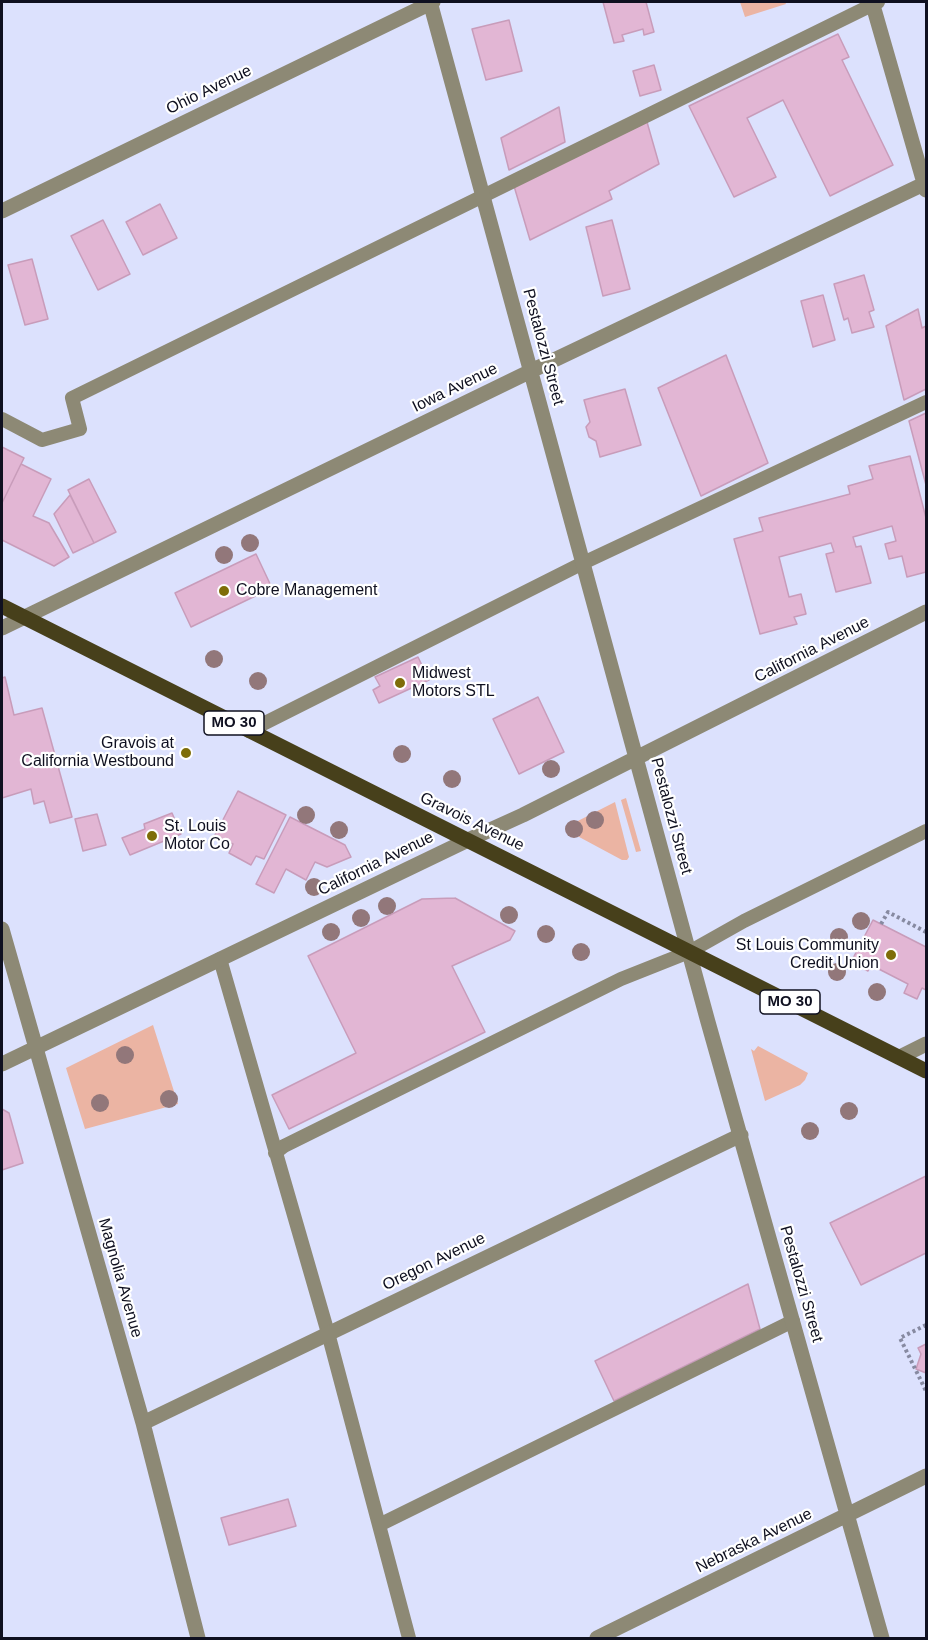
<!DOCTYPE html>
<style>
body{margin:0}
#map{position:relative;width:928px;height:1640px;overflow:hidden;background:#dce1fd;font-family:Helvetica,sans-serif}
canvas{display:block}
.frame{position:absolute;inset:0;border:3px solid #0f1020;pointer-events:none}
</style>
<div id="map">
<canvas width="928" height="1640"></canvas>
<div class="frame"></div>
</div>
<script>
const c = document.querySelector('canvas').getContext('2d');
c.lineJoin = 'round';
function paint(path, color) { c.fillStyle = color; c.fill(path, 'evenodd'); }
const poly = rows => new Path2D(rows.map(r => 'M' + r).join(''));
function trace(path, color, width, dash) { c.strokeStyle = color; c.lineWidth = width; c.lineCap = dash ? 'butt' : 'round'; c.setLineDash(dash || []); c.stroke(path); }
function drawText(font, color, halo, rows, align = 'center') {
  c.font = font + ' Helvetica,sans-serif'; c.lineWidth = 4.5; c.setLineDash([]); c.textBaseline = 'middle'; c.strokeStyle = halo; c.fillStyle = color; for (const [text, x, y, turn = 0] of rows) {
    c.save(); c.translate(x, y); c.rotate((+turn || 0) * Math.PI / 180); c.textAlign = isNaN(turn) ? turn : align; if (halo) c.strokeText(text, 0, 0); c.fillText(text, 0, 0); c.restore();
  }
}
const green = poly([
 [740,2,785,2,786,4,745,17],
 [626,798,641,851,636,852,621,800],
 [615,802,629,857,627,860,622,860,568,831,568,827,570,825],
 [153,1025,178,1104,85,1129,66,1068],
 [758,1046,808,1073,805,1080,800,1085,765,1101,751,1049,754,1051]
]);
const building = poly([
 [603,2,646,2,654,32,644,35,643,29,622,35,624,41,614,43,603,2],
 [509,20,522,71,486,80,472,29,509,20],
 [838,34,849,57,842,60,893,165,830,196,783,100,747,118,776,177,734,197,689,106,838,34],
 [654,65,661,90,640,96,633,71,654,65],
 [559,107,565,142,509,170,501,138,559,107],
 [647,122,659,164,609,191,612,199,530,240,514,186,647,122],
 [160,204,177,238,143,255,126,222,160,204],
 [103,220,130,274,98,290,71,236,103,220],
 [612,220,630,289,603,296,586,227,612,220],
 [32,259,48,319,25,325,8,265,32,259],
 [864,275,874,310,869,312,874,327,852,333,848,318,844,320,834,284,864,275],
 [823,295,835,340,813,347,801,301,823,295],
 [918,309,922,328,926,326,926,389,904,400,886,326,918,309],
 [726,355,768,463,701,496,658,388,726,355],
 [625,389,641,445,600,457,596,441,589,437,586,427,590,422,584,400,625,389],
 [926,413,926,485,909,421,926,413],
 [2,447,24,458,2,503,2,447],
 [910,456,926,518,926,572,907,577,902,556,889,559,885,544,896,541,892,526,853,537,856,547,861,546,871,583,836,592,826,554,834,552,831,543,779,557,789,597,801,594,806,614,794,617,797,624,760,634,734,539,763,531,759,518,850,494,848,486,873,479,869,466,910,456],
 [21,464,51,479,33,516,49,523,69,557,54,566,2,540,2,503,21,464],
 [89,479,116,532,94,543,68,490,89,479],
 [70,495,94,543,73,553,54,514,70,495],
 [256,554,272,588,191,627,175,593,256,554],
 [418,657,429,680,379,703,373,690,380,686,375,677,418,657],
 [5,677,14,715,42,708,72,817,50,823,44,801,34,804,31,789,2,798,2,678,5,677],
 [538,697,564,752,519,774,493,719,538,697],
 [238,791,286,815,264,859,256,856,251,865,229,853,233,844,215,835,238,791],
 [172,813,181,834,130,855,122,838,145,829,144,824,172,813],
 [97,814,106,845,83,851,75,819,97,814],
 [290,817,345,845,351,857,327,867,315,862,306,880,286,869,274,893,256,884,290,817],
 [455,898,515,931,510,940,452,966,485,1032,289,1129,272,1095,356,1053,308,956,422,899,455,898],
 [873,920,926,947,926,990,922,988,917,999,904,993,908,984,871,965,868,971,851,962,873,920],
 [2,1109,9,1113,23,1163,2,1170,2,1109],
 [926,1176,926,1253,861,1285,830,1223,926,1176],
 [748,1284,760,1329,614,1401,595,1361,748,1284],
 [926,1344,926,1373,916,1369,921,1354,918,1348,926,1344],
 [288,1499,296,1526,229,1545,221,1518,288,1499]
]);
const path = poly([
 [881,924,888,912,926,932],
 [926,1325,900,1338,926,1391]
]);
const lane = poly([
 [2,419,42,440,80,429,72,398,878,2],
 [249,731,583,563,926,402],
 [220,959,328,1333,409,1638],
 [275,1153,284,1146,621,979,689,952,744,921,926,831],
 [379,1525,793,1321]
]);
const street = poly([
 [430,2,708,1022,882,1638],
 [872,2,926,190],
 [2,211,433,2],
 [2,628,531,371,926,183],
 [2,929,143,1423,198,1638],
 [900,1057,926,1044],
 [2,1064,468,840,523,815,926,612],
 [143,1423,741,1135],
 [597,1638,926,1476]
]);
const primary = poly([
 [2,606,926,1071]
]);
const trees = [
 [250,543],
 [224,555],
 [214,659],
 [258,681],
 [402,754],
 [551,769],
 [452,779],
 [306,815],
 [595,820],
 [574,829],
 [339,830],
 [314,887],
 [387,906],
 [509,915],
 [361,918],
 [861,921],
 [331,932],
 [546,934],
 [839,937],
 [581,952],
 [837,972],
 [877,992],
 [125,1055],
 [169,1099],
 [100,1103],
 [849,1111],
 [810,1131]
];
const markers = [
 [224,591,6,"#7e6d08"],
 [400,683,6,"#7e6d08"],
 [186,753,6,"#7e6d08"],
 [152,836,6,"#7e6d08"],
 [891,955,6,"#7e6d08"]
];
const shields = [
 [234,723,60],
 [790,1002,60]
];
const shieldNames = [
 ["MO 30",234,723],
 ["MO 30",790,1002]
];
const streetNames = [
 ["Ohio Avenue",209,90,-26],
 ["Pestalozzi Street",543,347,75],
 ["Iowa Avenue",455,388,-26],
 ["California Avenue",812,650,-27],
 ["Pestalozzi Street",671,816,75],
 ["Gravois Avenue",472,822,26],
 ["California Avenue",376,864,-26],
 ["Oregon Avenue",434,1262,-26],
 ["Magnolia Avenue",120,1278,74],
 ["Pestalozzi Street",801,1284,74],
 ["Nebraska Avenue",754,1541,-26]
];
const poiNames = [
 ["Cobre Management",236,591],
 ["Midwest",412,674],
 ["Motors STL",412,692],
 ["Gravois at",174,744,"right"],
 ["California Westbound",174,762,"right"],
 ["St. Louis",164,827],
 ["Motor Co",164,845],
 ["St Louis Community",879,946,"right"],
 ["Credit Union",879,964,"right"]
];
paint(green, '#ebb4a3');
paint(building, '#e2b6d4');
trace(building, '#c89cba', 1.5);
trace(path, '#878aa1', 4, [3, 3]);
trace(lane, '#8d8975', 14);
trace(street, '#8d8975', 15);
trace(primary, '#47401b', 15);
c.fillStyle = '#92777a';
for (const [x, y] of trees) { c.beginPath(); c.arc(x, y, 9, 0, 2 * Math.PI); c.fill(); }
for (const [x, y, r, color] of markers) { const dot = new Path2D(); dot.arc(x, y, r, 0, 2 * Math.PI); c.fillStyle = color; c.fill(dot); trace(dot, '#fff', 2); }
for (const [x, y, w] of shields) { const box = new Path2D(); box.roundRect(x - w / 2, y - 12, w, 24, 4.5); c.fillStyle = '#fff'; c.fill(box); trace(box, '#0f1020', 1.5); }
drawText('bold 15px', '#0f1020', null, shieldNames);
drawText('16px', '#0f1020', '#fff', streetNames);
drawText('16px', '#0f1020', '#fff', poiNames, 'left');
</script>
